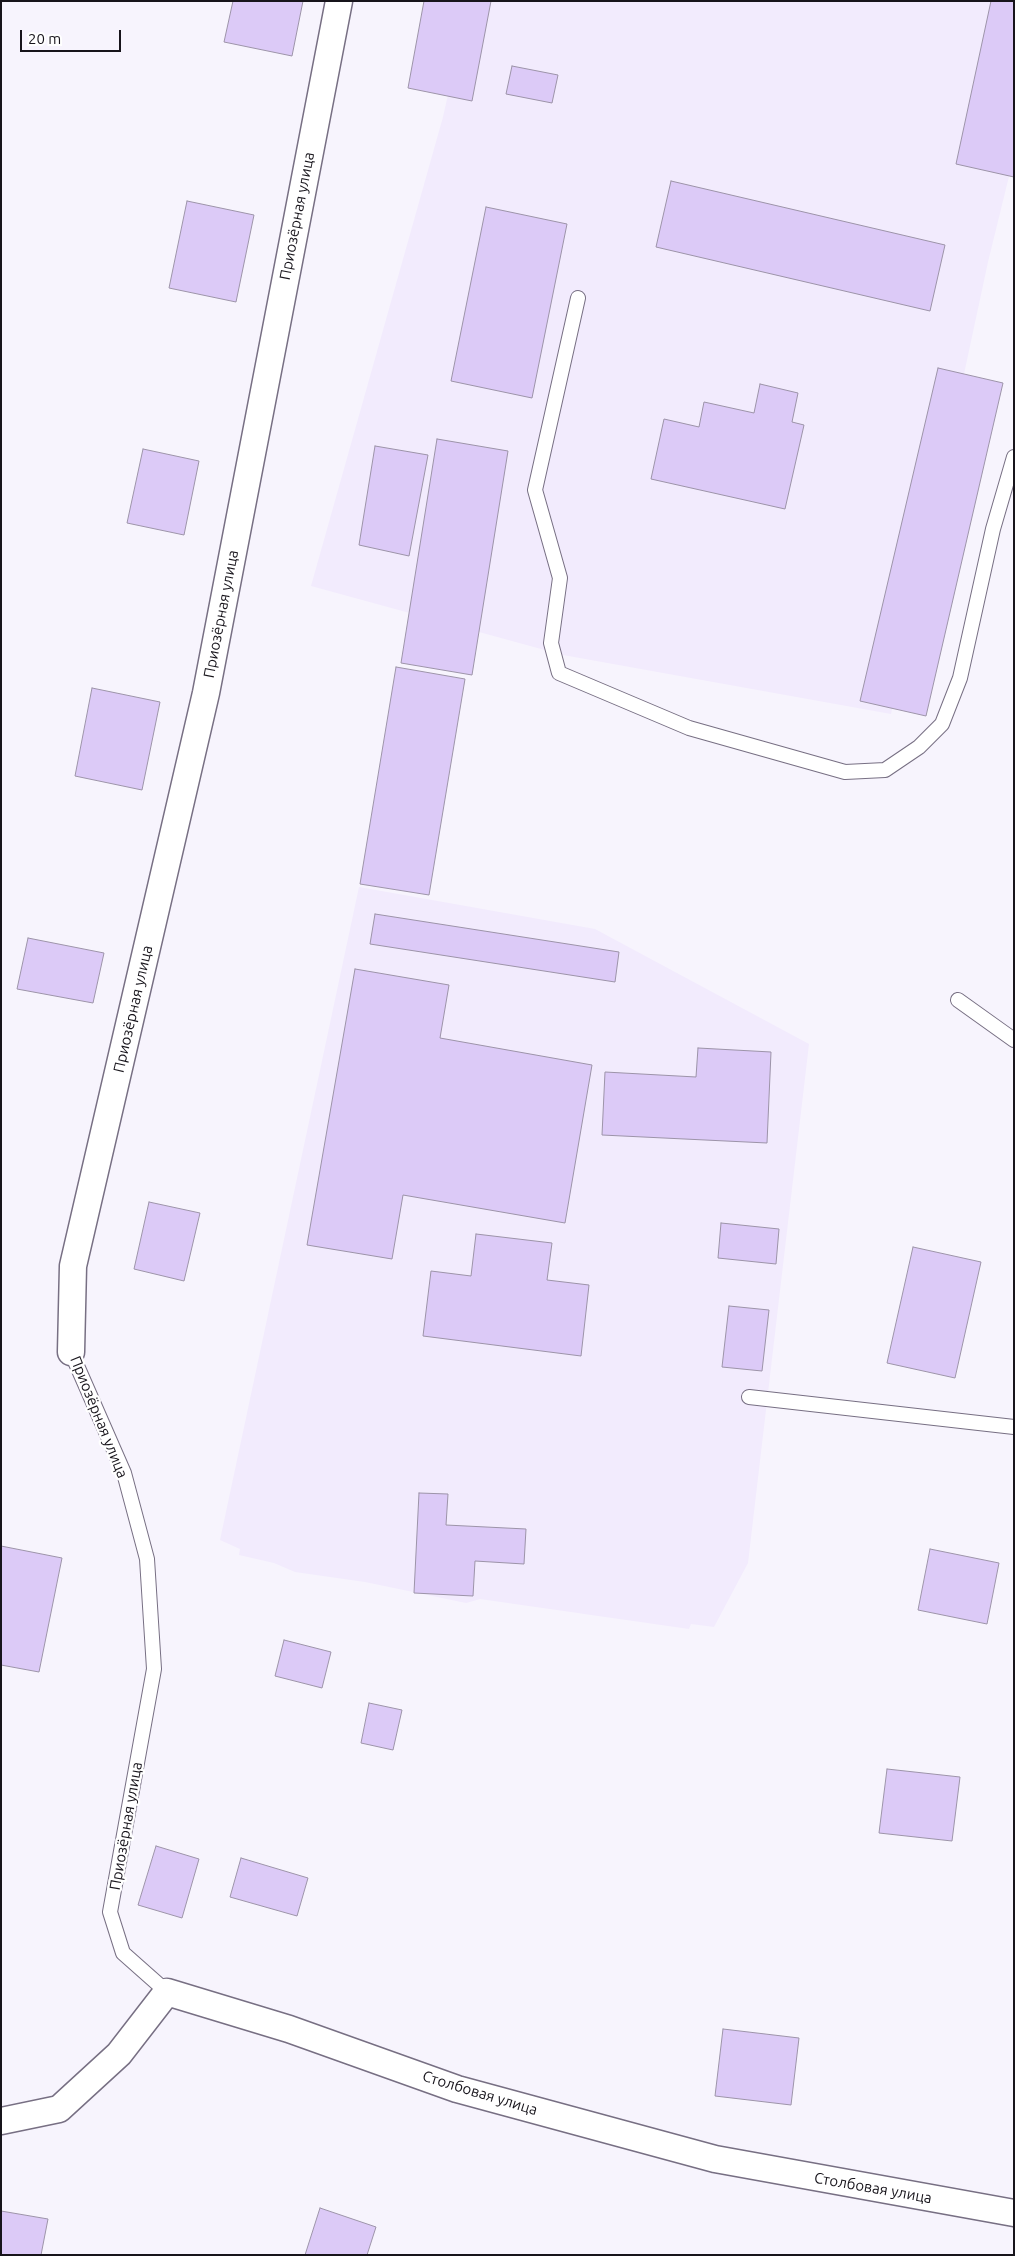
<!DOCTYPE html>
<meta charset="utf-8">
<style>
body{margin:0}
#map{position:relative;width:1015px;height:2256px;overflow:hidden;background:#f7f4fd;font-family:Ubuntu,sans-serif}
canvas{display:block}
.frame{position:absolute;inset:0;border:2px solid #17141b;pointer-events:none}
.scale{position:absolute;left:20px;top:30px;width:101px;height:22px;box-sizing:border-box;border:2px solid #17141b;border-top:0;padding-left:6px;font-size:15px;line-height:18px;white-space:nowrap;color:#17141b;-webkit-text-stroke:4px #fff;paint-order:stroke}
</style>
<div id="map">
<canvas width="1015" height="2256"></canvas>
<div class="frame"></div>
<div class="scale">20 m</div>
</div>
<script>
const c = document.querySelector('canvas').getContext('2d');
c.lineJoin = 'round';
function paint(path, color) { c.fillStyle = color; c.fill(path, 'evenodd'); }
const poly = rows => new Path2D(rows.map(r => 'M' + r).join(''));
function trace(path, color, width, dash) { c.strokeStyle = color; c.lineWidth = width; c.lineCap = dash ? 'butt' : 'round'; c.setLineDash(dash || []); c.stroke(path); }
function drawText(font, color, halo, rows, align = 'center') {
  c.font = font + ' Ubuntu,sans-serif'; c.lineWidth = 4.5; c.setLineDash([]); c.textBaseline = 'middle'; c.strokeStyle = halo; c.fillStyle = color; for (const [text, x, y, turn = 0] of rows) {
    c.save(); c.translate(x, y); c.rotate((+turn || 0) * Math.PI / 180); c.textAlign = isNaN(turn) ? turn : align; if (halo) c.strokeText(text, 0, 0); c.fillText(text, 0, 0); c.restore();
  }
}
const built = poly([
 [469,1,1014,1,1014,156,988,262,891,714,563,655,311,586,443,117],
 [359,887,595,929,809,1044,748,1563,714,1627,691,1624,689,1629,480,1599,466,1603,365,1582,295,1572,274,1563,239,1555,240,1549,220,1540]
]);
const building = poly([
 [233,1,303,1,292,56,224,42,233,1],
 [424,1,491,1,472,101,408,88,424,1],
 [991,1,1014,1,1014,177,956,164,991,1],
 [512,66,558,75,552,103,506,94,512,66],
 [671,181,945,245,930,311,656,247,671,181],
 [187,201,254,215,236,302,169,288,187,201],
 [486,207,567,224,532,398,451,381,486,207],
 [938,368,1003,383,926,716,860,701,938,368],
 [760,384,798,393,792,422,804,425,785,509,651,479,664,419,699,427,704,402,754,413,760,384],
 [437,439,508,451,472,675,401,663,437,439],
 [375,446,428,455,409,556,359,545,375,446],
 [143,449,199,461,184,535,127,523,143,449],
 [396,667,465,679,429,895,360,884,396,667],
 [92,688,160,702,142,790,75,776,92,688],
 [375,914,619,952,615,982,370,944,375,914],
 [28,938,104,953,93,1003,17,989,28,938],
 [355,969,449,985,440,1038,592,1065,565,1223,403,1195,392,1259,307,1245,355,969],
 [698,1048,771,1052,767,1143,602,1135,605,1072,696,1077,698,1048],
 [149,1202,200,1213,184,1281,134,1269,149,1202],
 [721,1223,779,1229,776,1264,718,1258,721,1223],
 [476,1234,552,1243,547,1280,589,1285,581,1356,423,1336,431,1271,471,1276,476,1234],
 [913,1247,981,1262,955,1378,887,1363,913,1247],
 [729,1306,769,1310,762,1371,722,1367,729,1306],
 [419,1493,448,1494,446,1525,526,1529,524,1564,475,1561,473,1596,414,1593,419,1493],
 [1,1546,62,1558,39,1672,1,1665,1,1546],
 [930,1549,999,1563,987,1624,918,1610,930,1549],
 [284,1640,331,1652,322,1688,275,1676,284,1640],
 [369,1703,402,1710,393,1750,361,1743,369,1703],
 [887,1769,960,1777,952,1841,879,1833,887,1769],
 [156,1846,199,1859,182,1918,138,1905,156,1846],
 [241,1858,308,1878,297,1916,230,1897,241,1858],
 [723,2029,799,2038,791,2105,715,2096,723,2029],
 [320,2208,376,2227,367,2255,305,2255,320,2208],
 [1,2211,48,2219,41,2255,1,2255,1,2211]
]);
const service = poly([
 [578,298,535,490,560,578,551,643,559,673,689,728,845,772,885,770,919,747,942,724,960,678,993,529,1014,457],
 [958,1000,1014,1040],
 [71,1352,124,1473,147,1559,154,1669,110,1912,123,1953,167,1992],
 [749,1397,1014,1427]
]);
const minor = poly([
 [71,1352,73,1266,206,693,339,1],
 [1,2121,59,2109,119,2054,167,1992,289,2029,457,2089,715,2159,1014,2213]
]);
const streetNames = [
 ["Приозёрная улица",297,216,-79],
 ["Приозёрная улица",221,614,-79],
 ["Приозёрная улица",133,1009,-77],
 ["Приозёрная улица",99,1417,68],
 ["Приозёрная улица",126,1826,-80],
 ["Столбовая улица",480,2093,17],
 ["Столбовая улица",873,2188,10]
];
paint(built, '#f2ebfd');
paint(building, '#dccaf7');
trace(building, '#9d94a9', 1);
trace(service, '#776f83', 16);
trace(minor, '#776f83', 29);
trace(service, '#fff', 14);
trace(minor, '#fff', 26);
drawText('15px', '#17141b', '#fff', streetNames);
</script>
